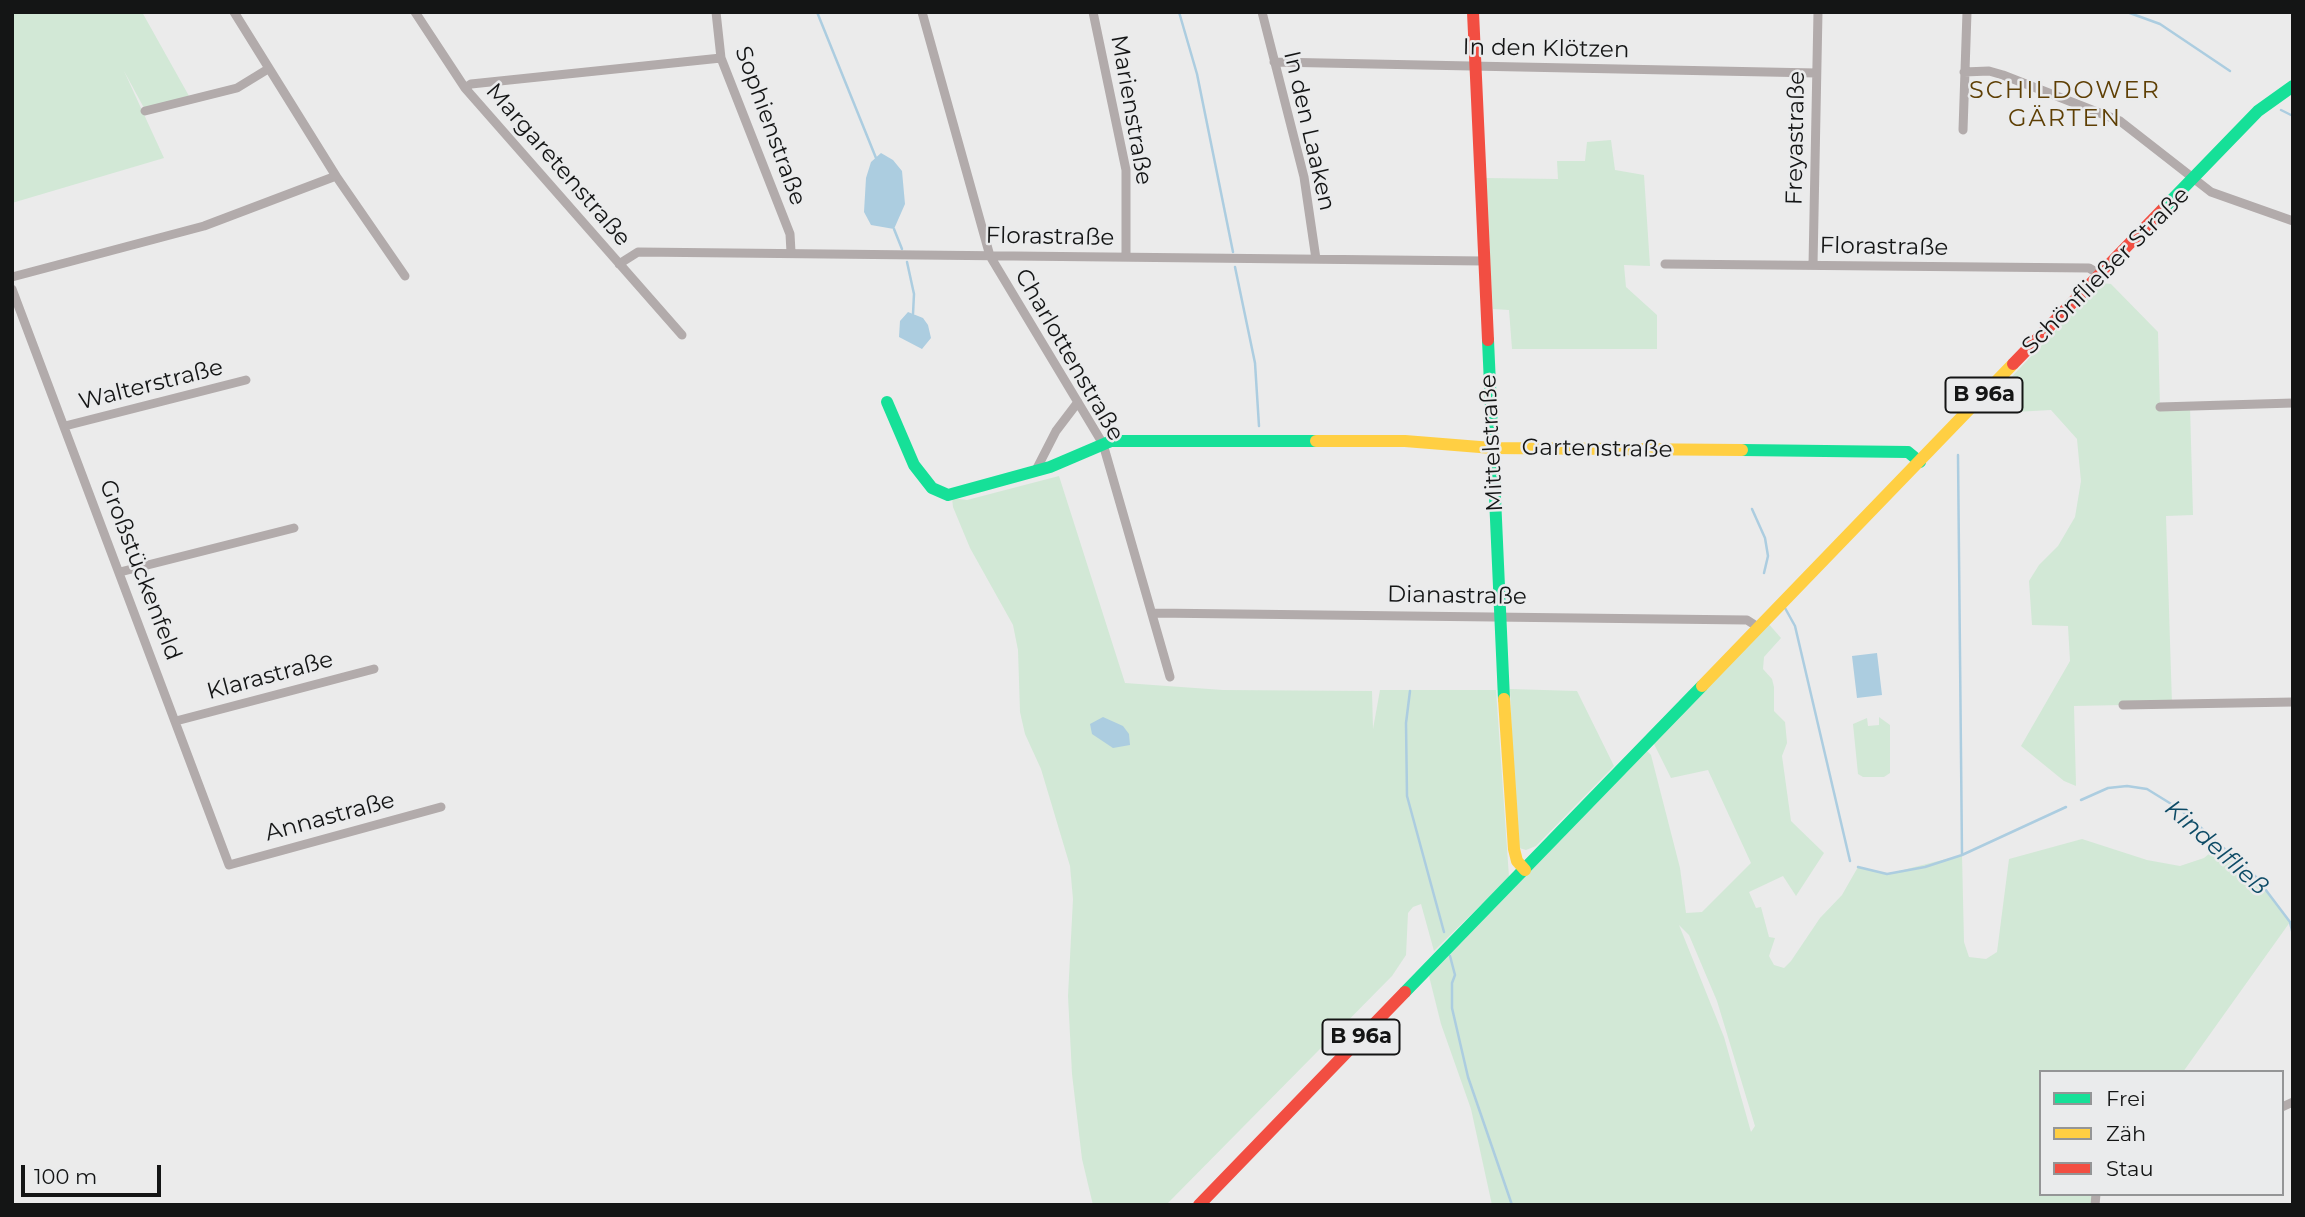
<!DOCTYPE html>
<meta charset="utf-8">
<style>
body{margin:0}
#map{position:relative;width:2305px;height:1217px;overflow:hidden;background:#ebebeb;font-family:Montserrat,sans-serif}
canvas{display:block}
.frame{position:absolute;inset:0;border:14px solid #141515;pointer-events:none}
.legend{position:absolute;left:2039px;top:1070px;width:245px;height:126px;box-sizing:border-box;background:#eaebec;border:2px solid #949596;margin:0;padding:9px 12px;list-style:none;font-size:21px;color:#141515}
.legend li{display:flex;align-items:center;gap:14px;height:35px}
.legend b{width:35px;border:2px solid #949596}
.scale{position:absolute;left:21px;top:1165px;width:140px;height:32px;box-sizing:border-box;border:4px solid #141515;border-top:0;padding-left:9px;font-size:21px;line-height:24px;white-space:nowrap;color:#141515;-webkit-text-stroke:5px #eaebec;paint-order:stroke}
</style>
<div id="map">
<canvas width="2305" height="1217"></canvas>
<div class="frame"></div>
<ul class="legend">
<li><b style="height:9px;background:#16e098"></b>Frei</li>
<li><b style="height:9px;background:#ffcf43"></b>Zäh</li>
<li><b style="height:9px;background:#f24e42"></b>Stau</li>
</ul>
<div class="scale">100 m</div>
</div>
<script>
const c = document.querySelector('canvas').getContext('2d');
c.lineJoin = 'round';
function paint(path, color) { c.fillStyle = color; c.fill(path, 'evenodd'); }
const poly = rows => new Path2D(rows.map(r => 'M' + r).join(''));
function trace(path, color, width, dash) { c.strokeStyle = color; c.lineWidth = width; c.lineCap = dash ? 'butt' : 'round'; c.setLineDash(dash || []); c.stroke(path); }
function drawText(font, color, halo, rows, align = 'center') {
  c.font = font + ' Montserrat,sans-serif'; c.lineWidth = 5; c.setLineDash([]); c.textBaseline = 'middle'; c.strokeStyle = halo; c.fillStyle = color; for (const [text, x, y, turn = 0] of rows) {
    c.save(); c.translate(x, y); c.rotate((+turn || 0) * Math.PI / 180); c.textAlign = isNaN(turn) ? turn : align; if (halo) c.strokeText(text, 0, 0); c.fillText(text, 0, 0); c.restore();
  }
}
const green = poly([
 [12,12,142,12,189,96,144,108,124,71,164,158,12,203],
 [1611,140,1615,170,1644,175,1650,266,1624,265,1626,287,1657,315,1657,349,1512,349,1509,310,1493,309,1485,178,1558,179,1557,161,1585,161,1587,142],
 [2101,283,2111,284,2158,332,2160,407,2190,406,2193,515,2166,516,2172,704,2074,706,2076,786,2064,781,2021,746,2070,661,2068,626,2032,625,2029,581,2039,565,2058,546,2075,517,2081,481,2077,439,2051,410,1997,413,1999,390],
 [1059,476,1125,683,1223,690,1372,691,1373,729,1380,690,1496,690,1509,877,1434,951,1421,904,1413,907,1408,913,1406,955,1392,976,1166,1205,1093,1205,1082,1159,1072,1074,1068,996,1073,899,1070,866,1041,769,1025,734,1020,712,1018,650,1013,625,970,548,953,507,952,498,967,500],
 [1767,622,1781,638,1764,657,1763,669,1772,679,1774,687,1774,711,1785,722,1787,743,1782,756,1791,821,1824,853,1796,896,1783,876,1749,892,1756,908,1761,907,1769,937,1775,938,1769,956,1774,965,1784,968,1791,961,1820,918,1842,895,1858,867,1887,874,1962,855,1964,942,1969,957,1986,959,1997,952,2009,859,2082,839,2147,860,2180,866,2204,858,2221,844,2256,877,2290,922,2183,1072,2041,1072,2041,1194,2096,1194,2095,1205,1492,1205,1471,1109,1441,1024,1429,976,1647,751,1651,755,1680,868,1686,913,1702,912,1751,863,1708,770,1671,778,1653,742],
 [1679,925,1689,935,1717,1001,1755,1126,1751,1132,1724,1037],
 [1510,689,1577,691,1614,766,1536,846,1526,850,1516,847],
 [1879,717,1890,725,1890,773,1884,777,1863,777,1858,774,1853,724,1867,718,1868,726,1879,725]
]);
const water = poly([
 [881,153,893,160,902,171,905,204,894,229,871,225,864,212,866,178,871,162],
 [908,312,923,318,928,325,931,338,922,349,899,337,900,321],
 [1877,653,1882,695,1857,698,1852,656],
 [1103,717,1123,726,1129,734,1130,745,1113,748,1092,734,1090,724]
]);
const stream = poly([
 [817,12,876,158],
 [1179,12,1197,74,1233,252],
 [2127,12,2160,24,2230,71],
 [2281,110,2293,116],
 [894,229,902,249],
 [907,262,914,294,913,314],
 [1235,267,1255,363,1259,426],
 [1958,455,1962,855],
 [1752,509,1765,538,1768,556,1764,573],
 [1785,608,1795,626,1850,861],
 [1410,691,1406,723,1407,796,1444,932],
 [2081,800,2108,788,2127,786,2147,789,2181,810,2256,877,2290,922,2293,935],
 [1858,867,1887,874,1925,867,1962,855,2066,807],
 [1450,956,1455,975,1452,983,1452,1008,1468,1077,1512,1205]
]);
const street = poly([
 [415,12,465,88,682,335],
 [716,12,721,58,790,234,791,252],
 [922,12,990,256,1103,444,1170,677],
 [1093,12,1126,170,1126,257],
 [1262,12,1304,177,1316,259],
 [1274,62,1816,73],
 [1964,72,1989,71,2003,75,2120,121,2211,192,2293,221],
 [465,88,471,84,721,58],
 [145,111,237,88,268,69],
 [1963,130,1967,12],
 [336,176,405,276],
 [619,264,638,252,1484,261],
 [1665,264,2089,268,2101,275],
 [1813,265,1818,12],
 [12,277,204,226,336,176,234,12],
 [12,289,229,865,441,807],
 [2160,407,2293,403],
 [65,426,246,380],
 [1035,472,1056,431,1078,402],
 [120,572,294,528],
 [1153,613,1747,620,1758,627],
 [2123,705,2293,702],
 [176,721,374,669],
 [2282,1107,2293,1102],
 [2095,1205,2096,1194]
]);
const fast = poly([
 [2163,209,2258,111,2293,86],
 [1488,340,1504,699],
 [887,402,914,465,932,488,948,495,1050,467,1111,441,1316,441],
 [1742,450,1908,452,1920,462],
 [1405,992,1702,686]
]);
const slow = poly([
 [1316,441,1405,441,1492,448,1742,450],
 [1702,686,2013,364],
 [1504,699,1514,849,1517,861,1525,870]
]);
const jam = poly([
 [1473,12,1488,340],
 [2013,364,2163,209],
 [1199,1205,1405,992]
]);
const shields = [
 [1984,395,77],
 [1361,1037,77]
];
const shieldNames = [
 ["B 96a",1984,395],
 ["B 96a",1361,1037]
];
const streetNames = [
 ["In den Klötzen",1546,49,1],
 ["Marienstraße",1131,110,80],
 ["Sophienstraße",770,126,70],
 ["In den Laaken",1309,131,77],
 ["Freyastraße",1796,138,-89],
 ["Margaretenstraße",558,165,49],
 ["Florastraße",1050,237,1],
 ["Florastraße",1884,247,1],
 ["Schönfließer Straße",2106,271,-45],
 ["Charlottenstraße",1069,355,60],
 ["Walterstraße",151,385,-14],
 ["Mittelstraße",1492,443,-93],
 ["Gartenstraße",1597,449,1],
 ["Großstückenfeld",140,570,69],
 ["Dianastraße",1457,596,1],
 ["Klarastraße",270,676,-15],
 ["Annastraße",330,817,-15]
];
const neighbourhoodNames = [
 ["SCHILDOWER",2065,91],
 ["GÄRTEN",2065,119]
];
const waterNames = [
 ["Kindelfließ",2216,848,42]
];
paint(green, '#d2e8d6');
paint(water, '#accde0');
trace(stream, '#accde0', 2.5);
trace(street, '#b2abab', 9);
trace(fast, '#16e098', 12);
trace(slow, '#ffcf43', 12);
trace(jam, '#f24e42', 12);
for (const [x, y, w] of shields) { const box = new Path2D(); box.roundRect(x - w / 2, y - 17.5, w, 35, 5); c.fillStyle = '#eaebec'; c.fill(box); trace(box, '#141515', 2); }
drawText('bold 21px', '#141515', null, shieldNames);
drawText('23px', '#141515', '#eaebec', streetNames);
c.letterSpacing = '2px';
drawText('24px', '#5e3f04', '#eaebec', neighbourhoodNames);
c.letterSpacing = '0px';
drawText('italic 24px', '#0d4b66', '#eaebec', waterNames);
</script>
